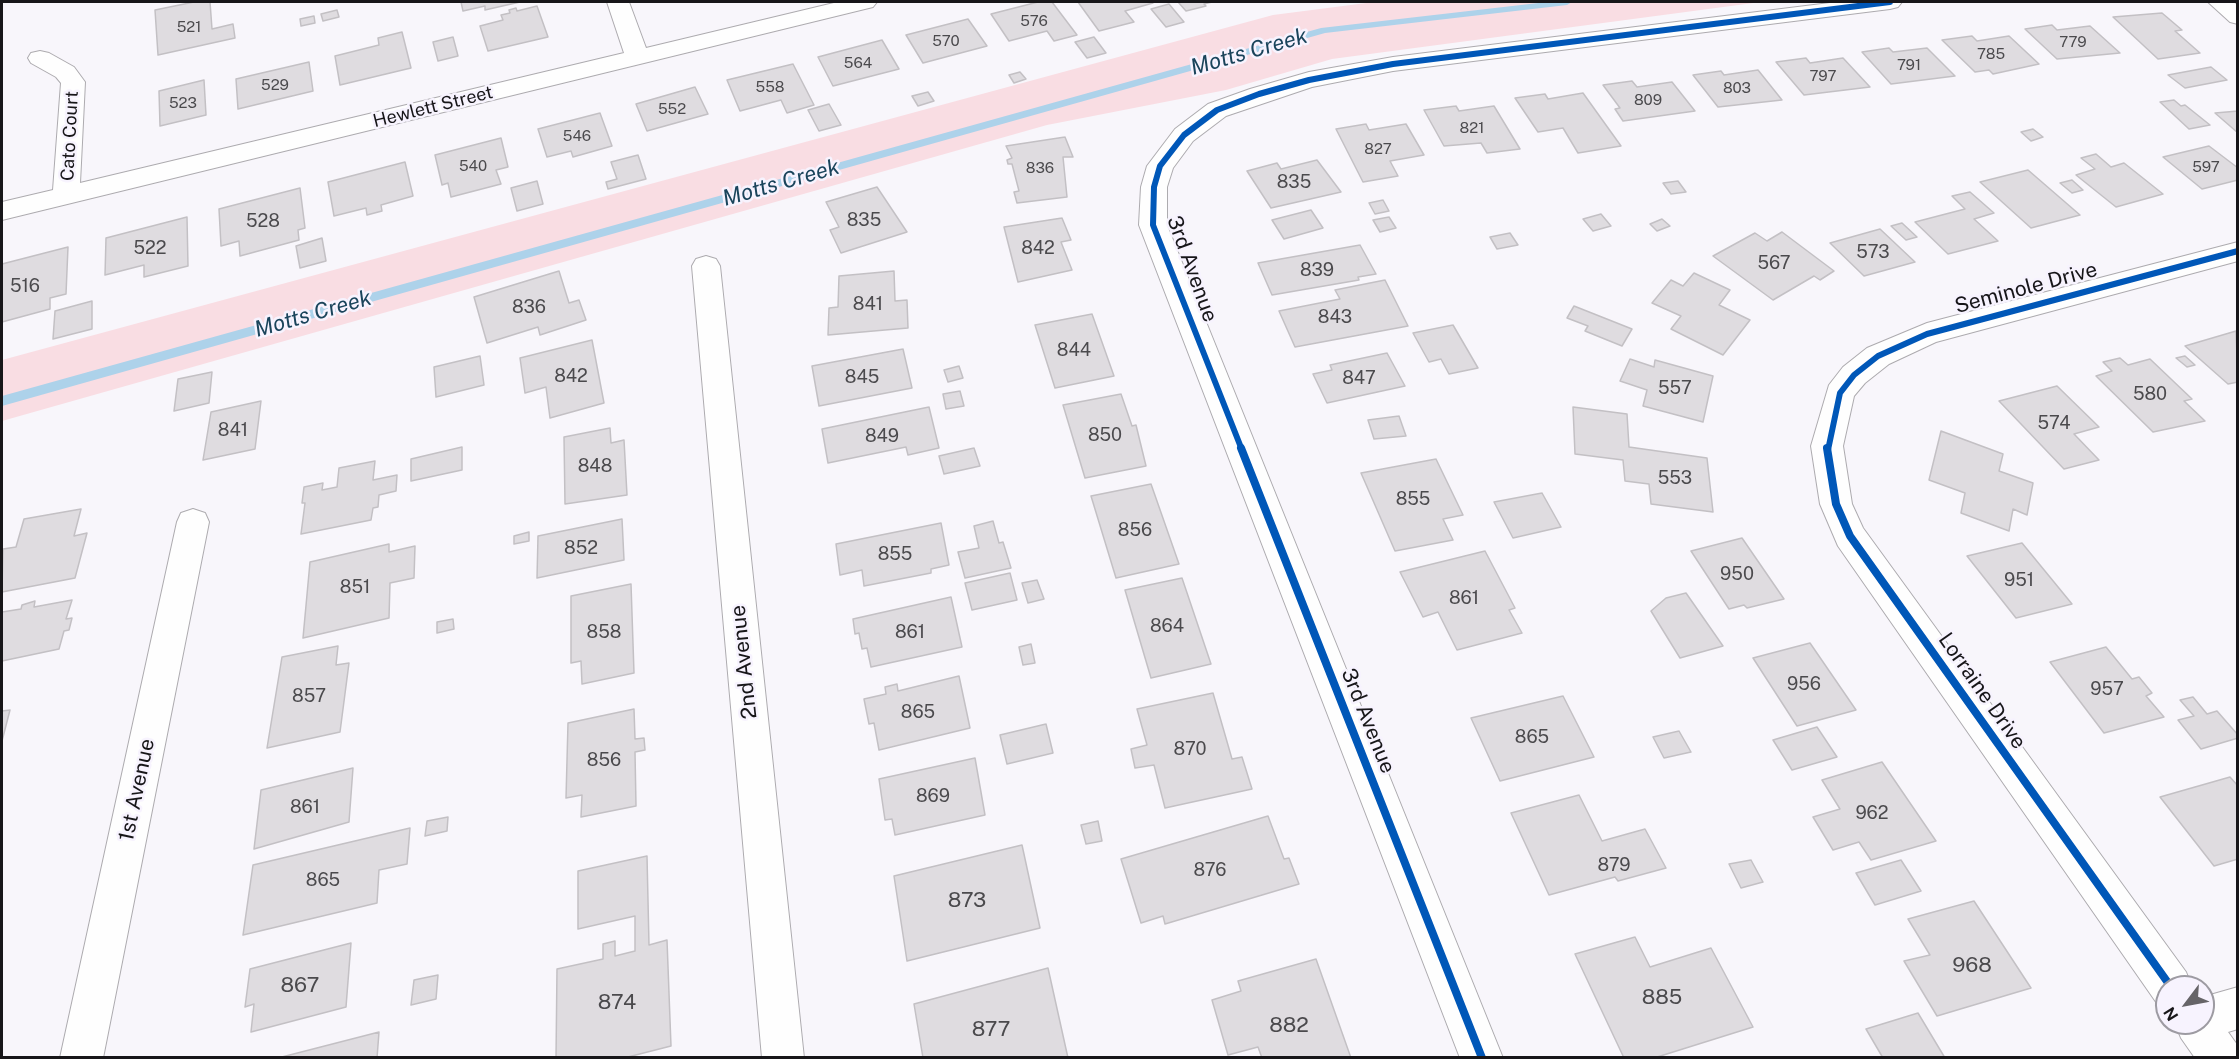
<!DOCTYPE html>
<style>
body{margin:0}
#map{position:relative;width:2239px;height:1059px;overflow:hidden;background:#f8f6fb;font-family:"Public Sans",sans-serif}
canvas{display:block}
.frame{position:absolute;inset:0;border:3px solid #171619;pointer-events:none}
.north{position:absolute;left:2155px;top:975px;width:60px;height:60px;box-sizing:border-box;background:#f7f3fe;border:2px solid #9d9ba2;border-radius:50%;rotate:238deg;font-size:16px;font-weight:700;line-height:24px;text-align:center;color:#171619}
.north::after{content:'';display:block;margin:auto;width:21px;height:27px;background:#666468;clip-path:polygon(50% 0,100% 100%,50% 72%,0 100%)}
</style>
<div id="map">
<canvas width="2239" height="1059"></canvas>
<div class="frame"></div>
<div class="north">N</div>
</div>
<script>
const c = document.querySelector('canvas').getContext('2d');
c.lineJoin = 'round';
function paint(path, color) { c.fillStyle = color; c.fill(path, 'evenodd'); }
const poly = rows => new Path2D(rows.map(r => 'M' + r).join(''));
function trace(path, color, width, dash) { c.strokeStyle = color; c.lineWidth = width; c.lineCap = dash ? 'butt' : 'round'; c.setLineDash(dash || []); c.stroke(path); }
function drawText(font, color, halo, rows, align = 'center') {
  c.font = font + ' "Public Sans",sans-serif'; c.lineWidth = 5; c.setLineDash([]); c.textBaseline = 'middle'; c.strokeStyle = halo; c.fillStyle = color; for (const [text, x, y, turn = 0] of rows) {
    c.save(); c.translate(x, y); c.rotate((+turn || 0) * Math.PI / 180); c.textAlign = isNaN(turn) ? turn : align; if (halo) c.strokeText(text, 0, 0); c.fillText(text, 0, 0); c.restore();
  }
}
const green = poly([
 [1374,2,1761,2,1332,59,1226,90,1047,125,2,421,2,360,1273,15]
]);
const stream = poly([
 [1547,2,1572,2,1567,5,1325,33,2,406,2,396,1321,28,1547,2]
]);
const building = poly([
 [194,2,210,2,212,29,233,24,235,38,158,55,155,10,194,2],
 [461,2,520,2,485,10,485,6,463,11,461,2],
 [1038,2,1052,2,1077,35,1054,41,1047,31,1009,41,991,14,1038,2],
 [1078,2,1151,2,1153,3,1125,11,1134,22,1099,31,1078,2],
 [1178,2,1212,2,1204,4,1206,6,1186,11,1178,2],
 [1169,4,1184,22,1166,27,1151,9,1169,4],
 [537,6,548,37,488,51,480,26,503,20,501,15,510,13,509,10,516,8,517,11,537,6],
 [337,10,339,17,323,21,321,14,337,10],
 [2162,13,2182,30,2175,31,2200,53,2158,59,2113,17,2162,13],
 [314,16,315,23,301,26,300,19,314,16],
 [968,19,987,46,923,63,906,35,968,19],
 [2052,25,2057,30,2090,26,2120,53,2057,59,2025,29,2052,25],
 [402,32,411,68,340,85,335,56,379,45,378,38,402,32],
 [1972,36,1977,41,2009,36,2039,64,1993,74,1989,70,1975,72,1942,40,1972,36],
 [453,37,458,56,438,61,433,42,453,37],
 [1094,37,1106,53,1087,58,1075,42,1094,37],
 [882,40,899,69,833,86,818,57,882,40],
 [1889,48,1893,52,1927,48,1955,76,1891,84,1862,52,1889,48],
 [1806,58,1810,63,1843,58,1870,87,1804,95,1776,62,1806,58],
 [309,62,313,91,238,109,236,79,309,62],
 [793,64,814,105,787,113,781,100,740,111,727,80,793,64],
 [2211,67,2227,80,2185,88,2168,75,2211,67],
 [1758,70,1782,100,1718,107,1693,75,1721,71,1724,75,1758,70],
 [1020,72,1026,79,1014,83,1009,75,1020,72],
 [204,80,206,115,160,126,159,91,204,80],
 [1632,81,1637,87,1672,82,1695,111,1623,121,1615,109,1620,108,1603,85,1632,81],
 [695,87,708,114,647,131,636,104,695,87],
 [928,92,934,101,918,106,912,96,928,92],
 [1583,93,1621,146,1578,153,1563,128,1538,132,1515,98,1545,94,1548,99,1583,93],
 [2174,100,2181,106,2185,105,2210,125,2189,129,2160,102,2174,100],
 [829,104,841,125,819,131,808,110,829,104],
 [1456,106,1459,111,1494,106,1520,149,1487,153,1481,143,1444,146,1424,110,1456,106],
 [2238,111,2238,133,2215,113,2238,111],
 [600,113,612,146,573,157,571,151,547,157,538,129,600,113],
 [1366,124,1369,130,1406,124,1424,155,1390,161,1398,176,1363,182,1336,129,1366,124],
 [2033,129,2043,137,2031,141,2021,132,2033,129],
 [1065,137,1073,157,1063,157,1067,197,1017,203,1014,192,1019,191,1012,164,1008,164,1007,160,1012,158,1006,146,1065,137],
 [501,138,508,167,496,170,501,184,451,197,448,183,442,185,435,155,501,138],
 [2209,146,2238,168,2238,180,2202,189,2163,157,2209,146],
 [2096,154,2111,167,2124,163,2163,194,2116,207,2076,175,2095,169,2081,158,2096,154],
 [638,155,646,179,608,189,606,182,617,179,611,162,638,155],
 [1317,160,1341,192,1271,208,1247,171,1277,163,1281,169,1317,160],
 [405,162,413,196,381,205,382,211,367,215,366,208,334,216,328,182,405,162],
 [2028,170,2080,215,2031,228,1980,182,2028,170],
 [2072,180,2083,190,2072,193,2060,183,2072,180],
 [537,181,543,204,517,211,511,188,537,181],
 [1678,181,1686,192,1671,194,1663,183,1678,181],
 [877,187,907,232,841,253,830,230,839,227,826,202,877,187],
 [300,188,305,228,298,230,299,240,240,256,239,241,221,246,219,209,300,188],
 [1970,192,1994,213,1974,219,1998,241,1948,254,1915,222,1965,209,1952,196,1970,192],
 [1383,200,1389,211,1375,214,1369,203,1383,200],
 [1311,210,1323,228,1284,239,1272,220,1311,210],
 [1601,214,1611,226,1593,231,1583,219,1601,214],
 [187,217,188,266,144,277,144,265,105,275,106,238,187,217],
 [1389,217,1396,228,1380,232,1373,220,1389,217],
 [1062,218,1071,240,1061,242,1072,270,1018,282,1004,227,1062,218],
 [1662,219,1670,226,1657,231,1650,224,1662,219],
 [1902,223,1917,237,1906,240,1891,226,1902,223],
 [1880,229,1915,262,1864,276,1830,243,1880,229],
 [1782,232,1834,271,1820,280,1814,276,1773,300,1713,256,1755,233,1767,241,1782,232],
 [1510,233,1518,245,1497,249,1490,237,1510,233],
 [322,238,326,261,300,268,296,246,322,238],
 [1360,245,1376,274,1358,277,1359,280,1272,295,1258,263,1360,245],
 [68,247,66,294,50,298,50,309,2,322,2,264,68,247],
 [559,271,569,303,579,300,586,320,540,335,538,327,487,343,474,297,559,271],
 [894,271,895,301,907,300,908,328,828,335,829,308,838,307,839,276,894,271],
 [1694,273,1730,290,1719,305,1750,320,1723,355,1671,329,1681,316,1652,303,1671,280,1683,286,1694,273],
 [1385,280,1408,326,1295,347,1279,311,1340,299,1335,290,1385,280],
 [92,301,92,329,53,339,55,311,92,301],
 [1574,306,1632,329,1622,346,1585,331,1588,326,1567,318,1574,306],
 [1092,314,1114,376,1055,388,1035,325,1092,314],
 [1453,325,1478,368,1449,374,1441,359,1429,362,1413,333,1453,325],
 [2236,331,2238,382,2228,384,2185,346,2236,331],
 [592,340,604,403,550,418,546,387,525,393,520,358,592,340],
 [903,349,912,388,819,406,812,366,903,349],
 [1387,353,1405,386,1327,403,1313,374,1332,370,1330,365,1387,353],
 [480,356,484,385,436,397,434,367,480,356],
 [2185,356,2195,365,2187,367,2176,358,2185,356],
 [2120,358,2128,365,2150,359,2192,399,2184,401,2205,421,2153,432,2096,376,2112,371,2103,362,2120,358],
 [1630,359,1654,367,1655,360,1713,376,1703,422,1643,406,1647,390,1620,381,1630,359],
 [959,366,963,378,948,382,944,370,959,366],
 [212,372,209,403,174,411,178,379,212,372],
 [2057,386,2099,427,2074,434,2099,460,2064,469,1999,401,2057,386],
 [960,391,964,406,946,409,943,394,960,391],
 [1121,394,1132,426,1136,425,1146,466,1085,478,1063,405,1121,394],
 [261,401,255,449,203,460,211,412,261,401],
 [929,407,939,448,908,455,906,447,828,463,822,429,929,407],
 [1573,407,1627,414,1629,447,1707,458,1713,512,1651,504,1649,484,1625,481,1623,460,1575,454,1573,407],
 [1399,416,1406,436,1374,439,1368,420,1399,416],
 [610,428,611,443,624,440,627,495,565,504,564,437,610,428],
 [1941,431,2003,454,1999,471,2033,483,2027,515,2013,509,2009,531,1961,513,1965,493,1929,480,1941,431],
 [462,447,462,470,411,481,411,459,462,447],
 [974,448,980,466,944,474,939,456,974,448],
 [1436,459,1463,515,1443,519,1453,540,1395,551,1361,473,1436,459],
 [375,461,373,480,397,475,396,491,379,495,378,507,373,508,371,520,301,534,305,503,302,503,304,487,323,483,322,490,337,487,339,468,375,461],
 [1151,484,1179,564,1116,578,1091,496,1151,484],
 [1542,493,1561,527,1513,538,1494,502,1542,493],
 [81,509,74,536,87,533,75,578,2,592,3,549,16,547,24,519,81,509],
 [622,519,624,560,537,578,538,536,622,519],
 [993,521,999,543,1003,542,1011,568,965,578,958,552,979,548,974,526,993,521],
 [941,523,949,565,931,569,931,573,864,586,862,570,840,575,836,544,941,523],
 [529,532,529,541,514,544,514,536,529,532],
 [1742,538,1784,599,1747,608,1744,605,1729,609,1691,551,1742,538],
 [2022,543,2072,604,2016,618,1967,556,2022,543],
 [389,544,389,552,415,546,414,578,390,583,389,618,303,638,310,562,389,544],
 [1485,551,1515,608,1509,610,1522,633,1457,650,1438,612,1423,617,1400,572,1485,551],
 [1010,573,1017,600,972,610,965,583,1010,573],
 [1182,578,1211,664,1151,678,1125,590,1182,578],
 [1037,580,1044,599,1028,603,1022,583,1037,580],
 [631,584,634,673,582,684,581,661,571,663,571,596,631,584],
 [1686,593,1723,646,1680,658,1651,611,1666,598,1686,593],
 [951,597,962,647,871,667,867,648,862,649,859,633,855,634,853,619,951,597],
 [72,600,66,619,72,618,69,630,64,631,59,649,2,661,2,612,21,609,22,605,35,601,34,607,72,600],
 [453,619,454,629,437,633,437,622,453,619],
 [1810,643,1856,710,1797,726,1753,658,1810,643],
 [1031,644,1035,663,1023,665,1019,647,1031,644],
 [338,646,336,665,349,663,340,732,267,748,282,657,338,646],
 [2106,647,2132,679,2139,677,2152,693,2146,696,2164,717,2104,733,2050,662,2106,647],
 [959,676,970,728,879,750,874,723,869,724,864,699,886,694,885,687,897,684,898,691,959,676],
 [1213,693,1232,759,1242,757,1252,789,1165,808,1154,765,1135,768,1131,749,1147,745,1137,709,1213,693],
 [1563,696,1594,757,1500,781,1471,718,1563,696],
 [2193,697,2207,714,2217,711,2238,735,2238,738,2201,749,2178,720,2194,716,2180,700,2193,697],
 [634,709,635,739,644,738,645,750,635,752,636,806,581,817,582,795,566,798,568,723,634,709],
 [10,710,2,741,2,711,10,710],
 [1046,724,1053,753,1007,764,1000,735,1046,724],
 [1817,727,1837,757,1792,770,1773,740,1817,727],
 [1679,731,1691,752,1664,758,1653,737,1679,731],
 [975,758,985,815,895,835,892,819,885,820,879,779,975,758],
 [1882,762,1936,841,1871,860,1859,842,1833,850,1813,817,1840,809,1822,780,1882,762],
 [353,768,349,822,254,849,261,790,353,768],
 [2230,777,2238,786,2238,859,2214,866,2160,797,2230,777],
 [1579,795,1602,841,1645,829,1666,868,1618,881,1615,877,1549,895,1511,813,1579,795],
 [1268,816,1284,859,1289,858,1299,884,1165,924,1163,916,1141,923,1121,859,1268,816],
 [448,817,447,831,425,836,427,821,448,817],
 [1098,821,1102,841,1086,844,1081,825,1098,821],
 [410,828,407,864,379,870,377,903,243,935,253,865,410,828],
 [1022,845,1040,928,907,961,894,876,1022,845],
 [647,856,649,945,667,940,671,1046,624,1058,556,1058,557,969,603,959,603,944,615,941,615,956,635,951,635,916,578,929,578,871,647,856],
 [1751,860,1763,882,1741,888,1729,864,1751,860],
 [1901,860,1921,891,1875,905,1856,873,1901,860],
 [1974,901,2031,988,1937,1016,1904,961,1930,955,1908,919,1974,901],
 [1635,937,1650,967,1711,948,1753,1027,1654,1058,1624,1058,1575,954,1635,937],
 [351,943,346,1007,251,1032,254,1004,245,1007,250,969,351,943],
 [1316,959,1351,1058,1262,1058,1258,1047,1228,1055,1212,1000,1241,991,1238,981,1316,959],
 [1048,968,1068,1058,923,1058,914,1004,1048,968],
 [438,975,436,999,411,1005,414,980,438,975],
 [1918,1013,1945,1058,1883,1058,1866,1029,1918,1013],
 [379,1032,377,1058,278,1058,379,1032]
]);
const minor = poly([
 [607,2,629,2,646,48,838,2,877,2,873,7,2,220,2,202,53,190,61,83,56,77,31,63,28,58,31,53,40,51,49,53,74,67,85,82,80,183,624,53,607,2],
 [1838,2,1902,2,1898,7,1890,9,1393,71,1312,87,1226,116,1193,141,1173,168,1167,187,1167,225,1503,1058,1460,1058,1139,225,1141,187,1147,166,1175,129,1208,104,1250,89,1309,72,1393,57,1838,2],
 [2208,2,2233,2,2238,5,2238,24,2230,22,2208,2],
 [2238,242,2238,261,1936,342,1889,364,1865,383,1854,396,1843,446,1852,504,1863,528,2186,972,2192,987,2167,987,2167,1006,2156,1002,1838,546,1820,504,1811,446,1829,385,1843,367,1867,348,1927,323,2238,242],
 [706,256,716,259,720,266,804,1058,762,1058,692,266,696,259,706,256],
 [193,509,205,513,209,522,103,1058,60,1058,177,522,181,513,193,509],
 [2238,987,2238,1029,2228,1032,2238,1046,2238,1058,2195,1058,2181,1038,2175,1023,2203,1023,2203,997,2238,987]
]);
const cyclewayFar1 = poly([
 [1242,450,1153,225,1154,187,1160,166,1184,135,1217,110,1259,94,1309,80,1393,64,1890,2],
 [1828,450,1840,393,1854,375,1878,356,1927,334,2238,251]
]);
const cycleway = poly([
 [1241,448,1482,1058],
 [1827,448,1836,504,1850,536,2171,987]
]);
const farNumbernames = [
 ["576",1034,21],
 ["521",189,27],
 ["570",946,41],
 ["779",2073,42],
 ["785",1991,54],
 ["564",858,63],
 ["791",1909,65],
 ["797",1823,76],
 ["529",275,85],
 ["558",770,87],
 ["803",1737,88],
 ["809",1648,100],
 ["523",183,103],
 ["552",672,109],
 ["821",1472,128],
 ["546",577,136],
 ["827",1378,149],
 ["540",473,166],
 ["597",2206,167],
 ["836",1040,168]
];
const farStreetnames = [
 ["Hewlett Street",433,107,-14],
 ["Cato Court",70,136,-87]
];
const numberNames = [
 ["835",1294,182],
 ["835",864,220],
 ["528",263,221],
 ["522",150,248],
 ["842",1038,248],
 ["573",1873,252],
 ["567",1774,263],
 ["839",1317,270],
 ["516",25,286],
 ["841",868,304],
 ["836",529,307],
 ["843",1335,317],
 ["844",1074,350],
 ["842",571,376],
 ["845",862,377],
 ["847",1359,378],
 ["557",1675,388],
 ["580",2150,394],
 ["574",2054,423],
 ["841",233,430],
 ["850",1105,435],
 ["849",882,436],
 ["848",595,466],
 ["553",1675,478],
 ["855",1413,499],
 ["856",1135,530],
 ["852",581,548],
 ["855",895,554],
 ["950",1737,574],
 ["951",2019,580],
 ["851",355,587],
 ["861",1464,598],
 ["864",1167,626],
 ["858",604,632],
 ["861",910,632],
 ["956",1804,684],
 ["957",2107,689],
 ["857",309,696],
 ["865",918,712],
 ["865",1532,737],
 ["870",1190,749],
 ["856",604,760],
 ["869",933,796],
 ["861",305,807],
 ["962",1872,813],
 ["879",1614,865],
 ["876",1210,870],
 ["865",323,880]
];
const streetNames = [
 ["3rd Avenue",1192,269,70],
 ["Seminole Drive",2026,288,-15],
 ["2nd Avenue",744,662,-96],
 ["Lorraine Drive",1982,691,55],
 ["3rd Avenue",1368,721,68],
 ["1st Avenue",137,790,-78]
];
const nearNumbernames = [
 ["873",967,901],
 ["968",1972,966],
 ["867",300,986],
 ["885",1662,998],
 ["874",617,1003],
 ["882",1289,1026],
 ["877",991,1030]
];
const waterNames = [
 ["Motts Creek",1249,52,-16],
 ["Motts Creek",781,183,-16],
 ["Motts Creek",313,314,-16]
];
paint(green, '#f9dde3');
paint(stream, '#add2ea');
paint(building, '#dfdce0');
trace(building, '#c3c0c4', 1.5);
trace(minor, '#adabaf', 2);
paint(minor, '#fefefe');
trace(cyclewayFar1, '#0057b8', 6);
trace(cycleway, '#0057b8', 8);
drawText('15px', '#4b4a4d', null, farNumbernames);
drawText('18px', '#171619', '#f7f3fe', farStreetnames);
drawText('18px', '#4b4a4d', null, numberNames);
drawText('21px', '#171619', '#f7f3fe', streetNames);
drawText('21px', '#4b4a4d', null, nearNumbernames);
drawText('italic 22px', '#1a445b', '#f7f3fe', waterNames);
</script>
